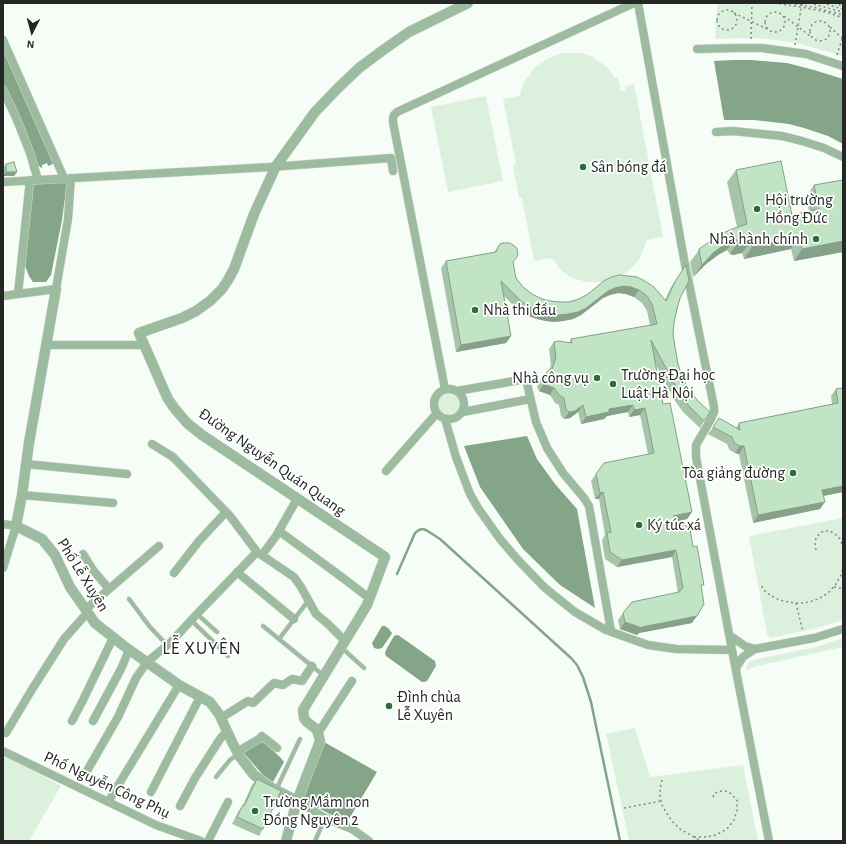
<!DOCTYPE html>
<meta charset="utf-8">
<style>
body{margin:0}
#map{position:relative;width:846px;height:844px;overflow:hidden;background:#f6fdf6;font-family:"Alegreya Sans",sans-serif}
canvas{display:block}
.frame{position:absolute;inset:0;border:4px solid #252725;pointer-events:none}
.north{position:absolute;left:12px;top:12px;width:40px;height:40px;-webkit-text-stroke:3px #fff;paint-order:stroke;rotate:186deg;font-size:11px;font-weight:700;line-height:16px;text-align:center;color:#252725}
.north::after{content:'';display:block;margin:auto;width:14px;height:18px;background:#252725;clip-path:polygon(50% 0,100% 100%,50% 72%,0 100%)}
</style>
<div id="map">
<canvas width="846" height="844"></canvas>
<div class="frame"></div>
<div class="north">N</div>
</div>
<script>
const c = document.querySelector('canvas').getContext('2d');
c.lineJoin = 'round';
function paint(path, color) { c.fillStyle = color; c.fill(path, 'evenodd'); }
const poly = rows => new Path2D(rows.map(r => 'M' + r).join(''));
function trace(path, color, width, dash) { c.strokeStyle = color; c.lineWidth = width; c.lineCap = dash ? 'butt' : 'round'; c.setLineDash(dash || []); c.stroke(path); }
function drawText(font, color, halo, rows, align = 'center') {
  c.font = font + ' "Alegreya Sans",sans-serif'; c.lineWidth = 3.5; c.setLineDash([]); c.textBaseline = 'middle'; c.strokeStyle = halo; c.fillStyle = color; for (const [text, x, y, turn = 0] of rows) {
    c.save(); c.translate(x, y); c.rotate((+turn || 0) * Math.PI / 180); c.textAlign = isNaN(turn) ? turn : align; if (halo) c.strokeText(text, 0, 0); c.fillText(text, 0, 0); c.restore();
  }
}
const green = poly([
 [719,3,843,3,843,56,801,44,776,40,753,38,716,39,715,34,717,8],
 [563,53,580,53,593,57,607,67,615,78,618,77,621,91,625,91,625,86,634,84,663,237,647,240,640,258,635,265,622,276,605,282,587,282,579,280,570,277,562,271,551,258,534,261,522,198,519,198,513,166,516,164,503,99,520,96,521,90,523,84,535,67,547,59],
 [486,96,503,181,448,192,431,107],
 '438 403a11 11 0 1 1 22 0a11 11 0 1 1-22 0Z',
 [843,518,843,620,818,628,770,638,767,634,749,536],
 [843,638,843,647,753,667,753,668,746,670,747,665,750,661,752,660,816,647],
 [635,728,650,777,743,765,758,841,629,841,606,734],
 [3,753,61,786,29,841,3,841]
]);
const water = poly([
 [3,48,55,162,51,165,48,166,47,163,42,165,42,168,40,167,38,165,17,114,3,83],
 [733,60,751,60,787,63,814,70,843,79,843,144,828,136,804,128,789,124,754,120,724,120,714,61],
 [60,182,67,183,62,220,51,275,46,282,33,282,29,276,25,266,32,188,35,184,38,183],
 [527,436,537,459,555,484,577,509,595,608,560,585,523,549,480,487,464,446],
 [382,626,385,626,389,629,392,633,391,635,382,648,378,649,374,648,372,643],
 [397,635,398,635,435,661,436,666,427,681,424,682,422,682,386,656,385,653,387,648,394,636],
 [260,741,263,742,267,745,280,757,284,762,273,782,263,775,242,751],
 [324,742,377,772,349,819,339,819,303,800]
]);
const stream = poly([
 [397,574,415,533,419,530,422,529,426,530,440,539,571,658,577,665,583,677,591,702,620,841]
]);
const path = poly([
 [774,3,801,7,826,12,843,18],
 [790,3,817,8,843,15],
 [809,3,843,12],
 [822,3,843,9],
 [834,3,843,6],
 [842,3,843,3],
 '717 20a10 10 0 1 1 20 0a10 10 0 1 1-20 0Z',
 '765 22a10 10 0 1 1 20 0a10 10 0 1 1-20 0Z',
 [734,13,767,29],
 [784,16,810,36],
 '810 31a10 10 0 1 1 20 0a10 10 0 1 1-20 0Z',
 [830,27,843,39],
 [751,39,752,3],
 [795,45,802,3],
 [837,55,843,36],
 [816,550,815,544,816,538,820,533,824,531,830,531,835,534,840,539,843,547],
 [762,586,763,589,767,593,779,600,794,603,804,603,813,601,822,597,829,592,836,584,841,575,843,568],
 [834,587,843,589],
 [796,603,803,632],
 [662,780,660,789,660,796,662,805,666,812,672,821,680,829,701,841],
 [624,808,661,801],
 [694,837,706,837,716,835,727,829,734,820,737,810,737,800,729,792,725,791,721,791,715,793,712,799]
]);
const service = poly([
 [129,599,150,627,167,645],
 [197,614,217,632],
 [191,620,228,656],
 [263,626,323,675],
 [279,639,308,601],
 [342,648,364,668],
 [216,777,230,760,238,754],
 [276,790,300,739],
 [315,841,325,818]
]);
const minor = poly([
 [638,3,684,259,714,407,714,412,711,419,696,445,696,457,732,650,769,841],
 [3,40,64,178],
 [697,49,738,48,762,48,806,54,843,66],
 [3,90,17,120,30,153,38,180],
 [716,132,733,131,782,136,802,141,824,148,843,157],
 [3,182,271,167,391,158,393,171],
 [18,294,30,180],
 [3,296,56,289,68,219,71,178],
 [46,345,144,345],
 [525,375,536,422,547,448,563,473,584,498,589,506,611,631],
 '434 404a15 15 0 1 1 30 0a15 15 0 1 1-30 0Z',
 [445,389,393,122,393,118,394,115,397,112,634,3],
 [457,391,526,379],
 [463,412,530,399],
 [445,419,456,457,470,494,478,508,500,539,518,560,544,587,560,600,575,612,606,630,648,645,676,649,732,650],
 [152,444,173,457,230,516,257,552,294,577,301,587,316,614,328,624,345,641],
 [26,464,127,474],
 [386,471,437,413],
 [22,495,113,503],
 [3,524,16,526,3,568],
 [279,531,343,578,369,598],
 [83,554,93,570,109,589],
 [262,555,276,536,297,499],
 [237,572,294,619],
 [174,573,199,541,226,512],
 [86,609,159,546],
 [729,635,745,646,755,649],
 [736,670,737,666,743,657,747,654,755,649,814,638,843,629],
 [221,718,248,701,253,703,274,683,283,685,292,679,302,681,312,666],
 [72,721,82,702,113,638],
 [93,721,121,669,129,650],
 [6,733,31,691,64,639,88,612],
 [318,733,352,681],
 [3,751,156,825,201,841],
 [237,752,259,739,262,736,277,748],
 [84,776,118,717,136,678,147,662,170,643,197,614,257,552],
 [151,792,200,697],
 [297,801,325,818,352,829,369,841],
 [108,802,179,685],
 [180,806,195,778,220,739,227,731],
 [208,841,228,802]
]);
const tertiary = poly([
 [56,289,29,443,22,495,16,526,42,539,55,555,70,587,95,623,124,646,179,685,210,702,219,714,233,744,240,757,254,775,272,788,297,801],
 [286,841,297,801,320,741,318,733,316,729,307,722,304,718,303,710,367,605,385,557,202,435,187,423,175,409,168,399,163,388,139,333,182,318,196,311,210,301,222,289,228,280,234,269,254,214,276,166,315,112,339,87,359,68,386,48,409,32,468,3]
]);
const wall = poly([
 [6,164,17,172,14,176,3,176,3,168],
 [736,170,792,215,809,211,806,197,814,185,843,180,843,252,794,261,791,249,744,259,742,253,733,255,730,254,727,250,718,255,706,264,693,277,690,262,699,250,737,227,727,182],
 [498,247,513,263,516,278,523,287,532,294,542,299,550,301,560,302,569,302,579,299,588,294,612,277,665,300,671,287,686,265,680,298,677,309,674,322,673,334,678,364,683,379,704,421,700,428,684,413,675,401,656,365,663,404,692,512,687,519,679,521,701,588,692,623,639,633,637,635,620,629,618,620,623,613,678,593,672,557,617,567,605,559,602,540,605,535,599,499,595,499,591,481,596,474,648,454,640,415,629,417,628,412,607,416,604,419,581,424,578,412,570,418,564,419,561,416,559,405,555,403,550,395,539,391,537,387,538,385,542,378,549,370,551,365,549,349,554,342,569,343,571,339,650,325,647,311,642,303,634,297,626,294,618,293,610,295,603,298,581,315,573,319,563,321,554,322,546,321,537,319,526,315,516,308,504,296,511,336,506,343,456,352,441,268,446,261,494,252],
 [843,388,843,492,824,496,820,509,753,523,739,454,735,453,731,451,729,449,727,444,708,434,714,426,719,418,736,428,739,423,832,404,831,396,836,389],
 [257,779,263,829,259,836,232,824,238,812,243,805,252,785]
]);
const shadedWall = poly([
 [6,172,17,172,14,176,3,176],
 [799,237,791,249,744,259,752,247],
 [735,238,727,250,718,255,706,264,693,277,702,265,714,252,727,243],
 [751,241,742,253,733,255,730,254,738,242],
 [843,241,843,252,794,261,802,249],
 [623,286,631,287,639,290,634,297,626,294,618,293,610,295,603,298,581,315,573,319,563,321,554,322,546,321,537,319,526,315,531,308,542,312,608,291,615,288],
 [511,336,506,343,456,352,461,345],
 [544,384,554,388,550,395,539,391],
 [583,405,578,412,570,418,564,419,569,412],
 [633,405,628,412,607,416,604,419,581,424,586,417,609,409],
 [645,408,640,415,629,417,634,410],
 [740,446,744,446,739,454,735,453],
 [843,486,843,492,817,497,822,490],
 [603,492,599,499,595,499,600,493],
 [825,502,820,509,753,523,758,515],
 [692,512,687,519,668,523,673,516],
 [676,550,672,557,617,567,622,560],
 [697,616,692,623,639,633,637,635,620,629,625,622,642,627]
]);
const building = poly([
 [781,161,792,215,819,209,814,185,843,180,843,241,802,249,799,237,752,247,751,241,741,243,738,242,735,238,727,243,714,252,702,265,699,250,699,249,721,234,732,229,747,224,736,170,781,161],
 [14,162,17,172,6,172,6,164,14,162],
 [503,243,510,243,516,247,517,249,518,254,517,257,513,262,516,278,523,287,532,294,542,299,550,301,560,302,569,302,579,299,588,294,605,280,612,277,619,275,637,277,645,281,654,287,666,301,676,280,686,265,689,281,680,298,677,309,674,322,673,334,675,347,678,364,683,379,689,390,698,401,710,412,704,421,689,406,680,394,651,340,663,404,670,403,692,512,673,516,690,529,693,547,697,546,704,585,701,585,704,604,697,616,642,627,642,628,625,622,623,613,632,602,679,592,683,588,676,550,622,560,610,552,607,533,611,532,603,492,600,493,596,474,604,463,654,453,645,408,634,410,633,405,609,409,609,412,586,417,583,405,575,411,569,412,566,409,564,398,560,396,554,388,544,384,542,380,542,378,548,371,552,369,556,358,554,342,558,341,572,343,571,339,657,324,652,304,647,296,639,290,631,287,623,286,615,288,608,291,586,308,578,312,568,314,559,315,550,314,542,312,531,308,521,301,501,281,511,336,461,345,446,261,496,252,498,247,500,244,503,243],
 [843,388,843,486,822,490,825,502,758,515,744,446,740,446,736,444,734,442,732,437,713,427,719,418,740,430,739,423,838,403,836,389,843,388],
 [257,779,281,791,263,829,237,817,243,805,244,806,257,779]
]);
const markers = [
 [583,167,4,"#2c6e39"],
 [757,209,4,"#2c6e39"],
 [816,239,4,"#2c6e39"],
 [475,310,4,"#2c6e39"],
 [597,378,4,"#2c6e39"],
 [613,384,4,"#2c6e39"],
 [793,473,4,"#2c6e39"],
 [639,525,4,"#2c6e39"],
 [389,706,4,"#2c6e39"],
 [255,811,4,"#2c6e39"]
];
const poiNames = [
 ["Sân bóng đá",591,167],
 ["Hội trường",765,200],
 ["Hồng Đức",765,218],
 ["Nhà hành chính",808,239,"right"],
 ["Nhà thi đấu",483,310],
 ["Trường Đại học",621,375],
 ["Luật Hà Nội",621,393],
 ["Nhà công vụ",589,378,"right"],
 ["Tòa giảng đường",785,473,"right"],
 ["Ký túc xá",647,525],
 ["Đình chùa",397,697],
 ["Lễ Xuyên",397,715],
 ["Trường Mầm non",263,802],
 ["Đồng Nguyên 2",263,820]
];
const streetNames = [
 ["Đường Nguyễn Quán Quang",272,462,35],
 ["Phố Lễ Xuyên",83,575,58],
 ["Phố Nguyễn Công Phụ",107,785,25]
];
const quarterNames = [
 ["LỄ XUYÊN",202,649]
];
paint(green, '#dbf1dd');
paint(water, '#84a587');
trace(stream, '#84a587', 2.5);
trace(service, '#d0d6d0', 5);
trace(minor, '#d0d6d0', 9);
trace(tertiary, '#d0d6d0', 11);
trace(path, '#838783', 1.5, [2, 3]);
trace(service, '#9dbc9f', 4);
trace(minor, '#9dbc9f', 8);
trace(tertiary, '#9dbc9f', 10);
paint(wall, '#a6c4a9');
paint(shadedWall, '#87a089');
paint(building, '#c1e4c4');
trace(building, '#87a089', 1);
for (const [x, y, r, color] of markers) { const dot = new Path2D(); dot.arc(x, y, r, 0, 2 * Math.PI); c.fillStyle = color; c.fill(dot); trace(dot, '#fff', 1.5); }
drawText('16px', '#252725', '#fff', poiNames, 'left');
drawText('16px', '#252725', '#fff', streetNames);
c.letterSpacing = '1px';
drawText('18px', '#252725', '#fff', quarterNames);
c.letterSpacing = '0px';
</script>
